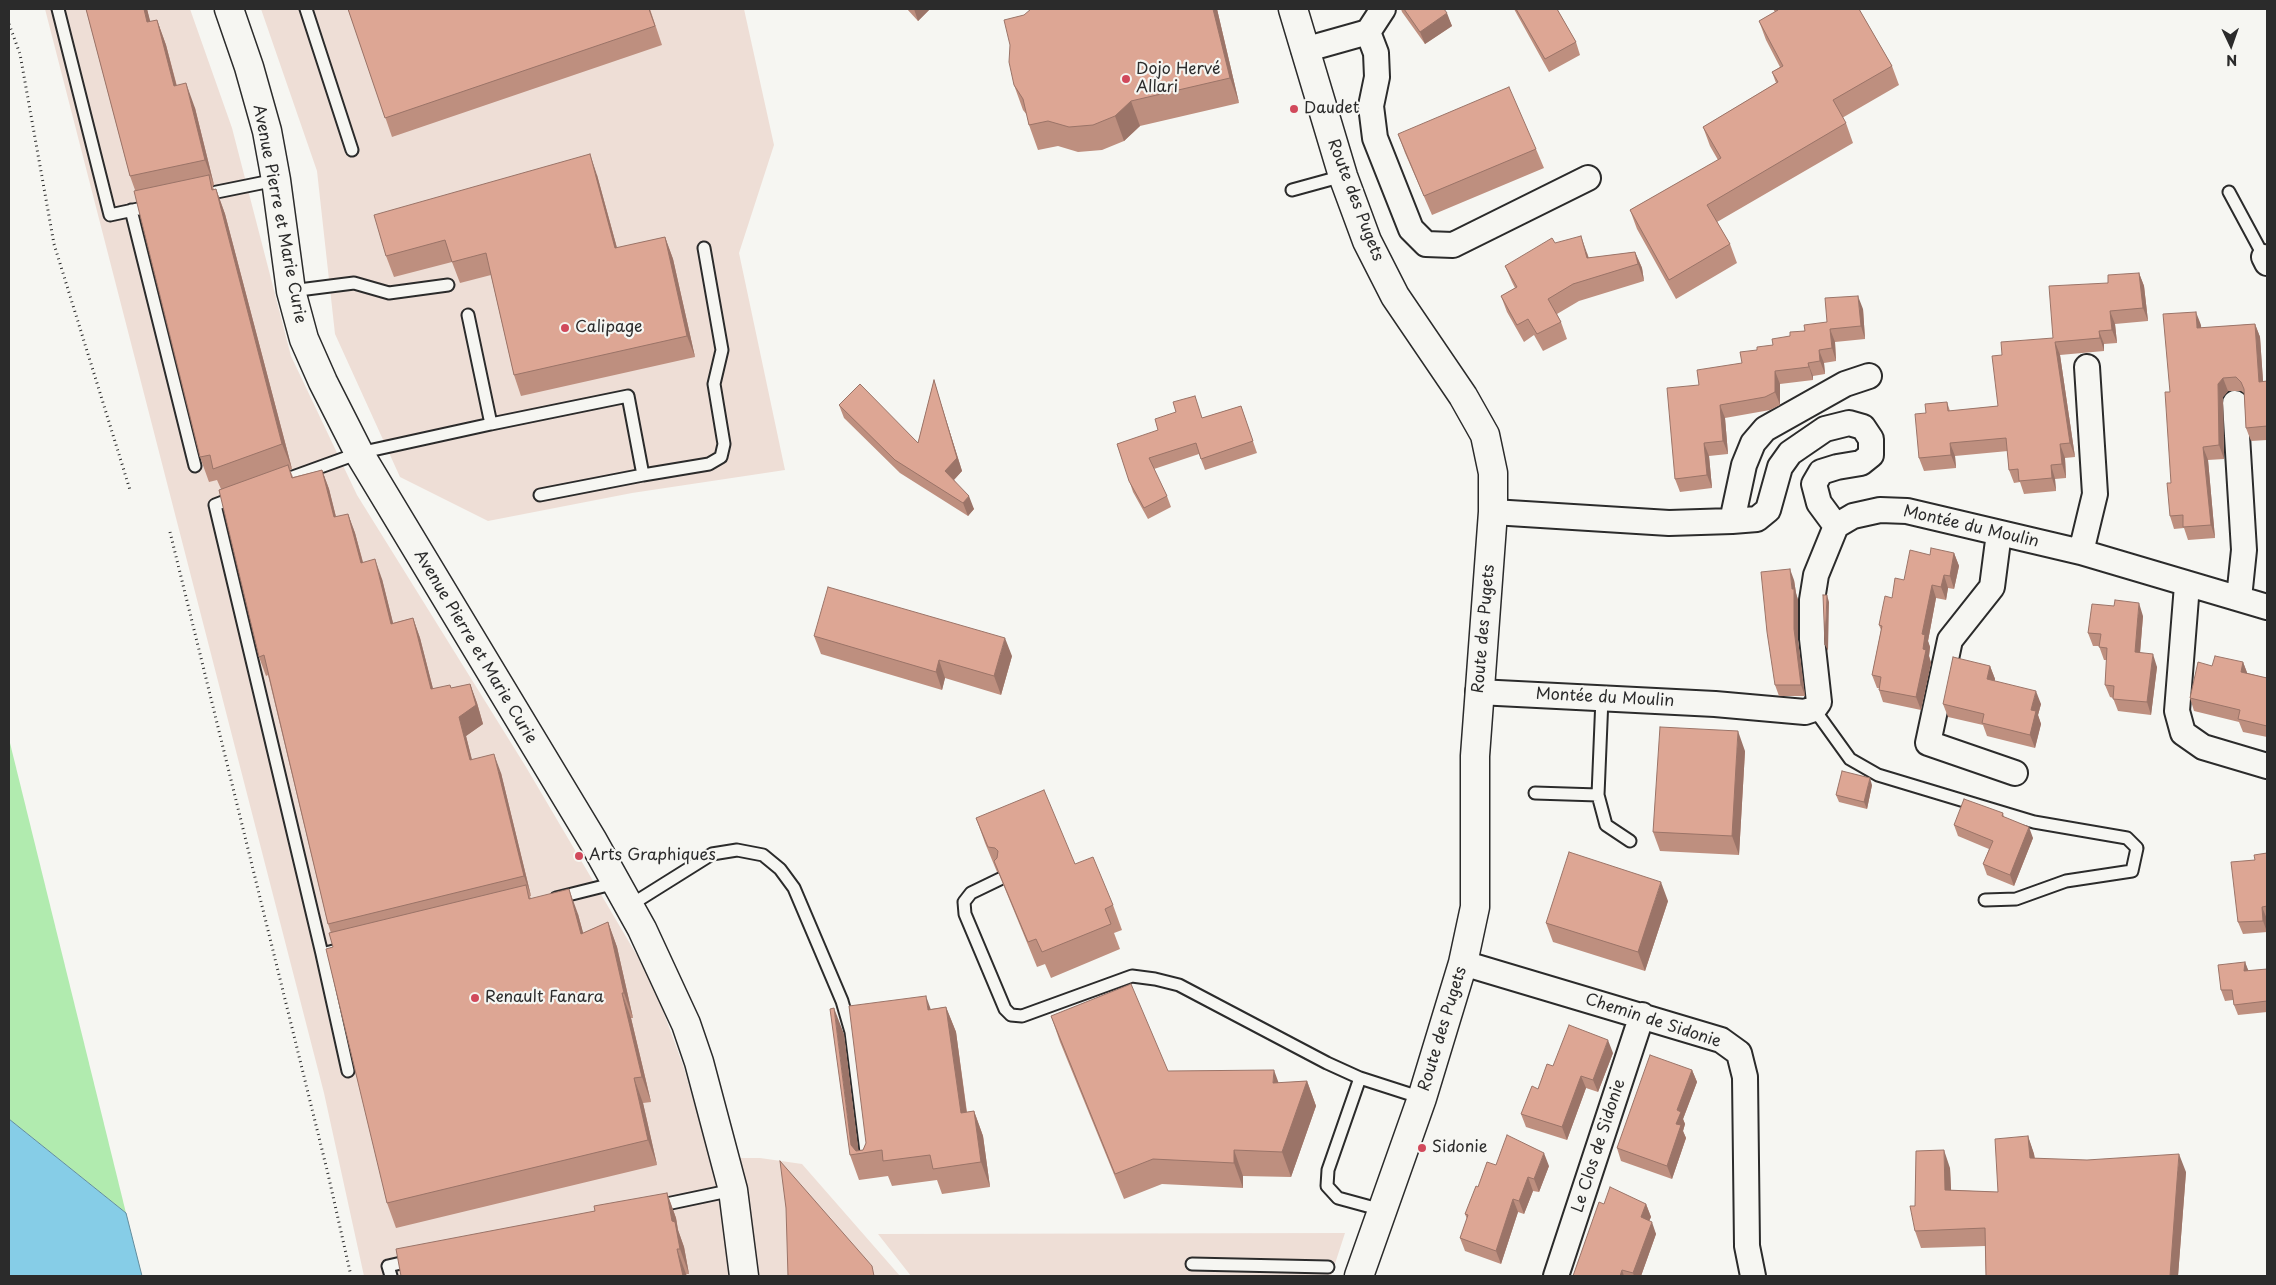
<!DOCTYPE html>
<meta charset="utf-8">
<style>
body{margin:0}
#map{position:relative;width:2276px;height:1285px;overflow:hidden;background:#f6f6f2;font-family:"Playpen Sans",sans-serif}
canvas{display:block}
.frame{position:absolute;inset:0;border:10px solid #2b2b2b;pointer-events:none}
.north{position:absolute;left:2206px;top:20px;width:50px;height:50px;-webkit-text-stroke:4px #f6f6f2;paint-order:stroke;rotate:177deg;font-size:14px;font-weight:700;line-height:20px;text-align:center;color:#2b2b2b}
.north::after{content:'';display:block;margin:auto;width:18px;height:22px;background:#2b2b2b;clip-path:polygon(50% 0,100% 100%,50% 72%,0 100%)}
</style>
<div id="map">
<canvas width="2276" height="1285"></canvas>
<div class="frame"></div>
<div class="north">N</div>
</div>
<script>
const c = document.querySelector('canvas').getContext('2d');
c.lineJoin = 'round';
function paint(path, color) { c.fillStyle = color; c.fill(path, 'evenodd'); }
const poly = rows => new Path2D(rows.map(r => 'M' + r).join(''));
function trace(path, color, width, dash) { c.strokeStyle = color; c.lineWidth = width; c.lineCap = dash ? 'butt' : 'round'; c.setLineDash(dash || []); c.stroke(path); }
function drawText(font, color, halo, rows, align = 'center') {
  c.font = font + ' "Playpen Sans",sans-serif'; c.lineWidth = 4.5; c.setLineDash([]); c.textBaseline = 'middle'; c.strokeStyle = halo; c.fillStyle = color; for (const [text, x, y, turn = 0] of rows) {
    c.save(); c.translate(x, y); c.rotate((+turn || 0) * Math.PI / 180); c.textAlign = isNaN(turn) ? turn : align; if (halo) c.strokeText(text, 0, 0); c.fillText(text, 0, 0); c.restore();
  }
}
const built = poly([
 [45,9,190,9,232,128,291,356,357,495,526,767,652,981,683,1065,710,1158,760,1158,802,1164,900,1276,364,1276,324,1093],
 [261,9,744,9,774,145,739,253,785,470,632,493,488,521,400,477,335,334,317,171],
 [1345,1233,1331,1276,911,1276,878,1234]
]);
const green = poly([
 [9,739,126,1213,9,1119]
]);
const water = poly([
 [9,1119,126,1213,142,1276,9,1276,9,1119]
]);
const path = poly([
 [9,24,20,54,54,244,130,490],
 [170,532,328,1174,351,1276]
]);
const service = poly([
 [58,9,110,215,152,206],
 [306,9,352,150],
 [1292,190,1343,176],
 [2229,192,2264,257],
 [202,195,276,180],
 [131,210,195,466],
 [291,291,354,283,389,293,448,285],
 [491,424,628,396,643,475,540,495],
 [643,475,709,464,721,457,724,444,714,384,722,350,704,248],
 [279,482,359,453,491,424,468,315],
 [236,497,215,505,322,954,341,949],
 [1814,709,1850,759,1878,775,2034,822,2127,838,2137,848,2132,871,2066,881,2016,899,1985,900],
 [1535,793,1598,795,1602,698],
 [1598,795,1606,825,1630,841],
 [1000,879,971,893,964,902,965,914,1005,1009,1011,1015,1022,1016,1132,976,1155,979,1179,985,1327,1063,1360,1078],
 [556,898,616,883],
 [629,906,712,854,737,850,763,855,780,869,794,888,842,1001,851,1032,867,1160],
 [322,954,348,1071],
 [657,1206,733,1190],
 [1382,1210,1338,1198,1327,1186,1328,1170,1360,1078,1422,1098],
 [1192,1264,1328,1267],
 [391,1276,388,1266,414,1260]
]);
const minor = poly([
 [1368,32,1376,53,1377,77,1371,106,1375,138,1411,229,1426,244,1453,245,1588,178],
 [1304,50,1368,32,1383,9],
 [2264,257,2267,263],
 [2235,403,2244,550,2239,598],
 [1493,512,1669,523,1732,521,1744,465,1753,443,1765,429,1845,384,1869,376],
 [1732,521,1757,519,1768,510,1780,467,1790,453,1825,429,1849,423,1863,427,1871,439,1871,455,1861,463,1837,467,1821,472,1814,484,1819,503,1836,526],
 [1999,533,1992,587,1950,640,1928,743,2015,773],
 [2081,552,2095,494,2087,367],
 [2187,585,2177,711,2183,733,2203,747,2267,766],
 [1478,692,1715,704,1805,712,1814,709,1819,702,1812,639,1812,600,1816,575,1836,526,1853,516,1880,510,1907,511,2081,552,2267,607],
 [1463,963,1721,1040,1739,1053,1745,1077,1747,1246,1753,1276],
 [1556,1276,1642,1015]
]);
const secondary = poly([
 [229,9,249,67,267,131,276,180,291,291,304,339,323,382,359,453,593,841,642,929,686,1024,699,1062,733,1190,744,1276],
 [1293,9,1343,176,1367,241,1395,296,1463,396,1485,435,1493,473,1493,512,1475,756,1475,907,1463,963,1422,1098,1359,1276]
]);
const wall = poly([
 [86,9,147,9,150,22,157,20,166,45,177,86,195,108,214,185,213,186,214,190,216,189,225,214,292,469,290,470,293,477,322,470,329,489,336,517,348,514,355,533,363,562,382,579,393,623,413,618,420,638,433,689,451,688,470,684,477,703,483,724,466,736,472,760,501,773,531,896,530,896,531,899,578,914,583,933,608,922,617,947,633,1018,631,1018,651,1102,643,1103,657,1165,396,1228,387,1203,333,947,331,933,328,924,268,675,266,676,259,657,221,489,217,480,209,482,200,457,135,190,130,176],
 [348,9,650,9,662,45,392,137],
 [907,9,930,9,918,21],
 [1217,9,1239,103,1140,126,1124,141,1102,150,1078,152,1058,146,1038,150,1029,125,1027,115,1023,110,1014,85],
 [1401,9,1444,9,1452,26,1425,44,1402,12],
 [1514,9,1557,9,1576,42,1580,55,1549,72],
 [1773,9,1859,9,1892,66,1899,85,1842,118,1846,123,1853,143,1717,222,1730,244,1737,263,1676,299,1637,229,1630,210,1718,160,1710,146,1703,127,1776,83,1772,72,1780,67,1766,40,1759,21,1775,12],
 [1398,134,1536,149,1544,168,1432,215,1405,153],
 [597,175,617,248,665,237,673,259,695,357,521,396,514,375,491,275,460,283,452,262,394,277,386,256],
 [1555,243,1587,253,1589,258,1635,252,1642,268,1644,281,1579,301,1557,314,1561,322,1567,339,1543,351,1534,335,1524,342,1507,312,1501,296,1515,288,1512,282,1505,266],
 [2139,273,2144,286,2148,321,2115,324,2117,343,2104,344,2104,351,2060,355,2075,457,2065,458,2066,478,2055,479,2056,491,2024,494,2020,482,2014,483,2009,470,2008,451,1955,456,1956,468,1924,471,1919,458,1926,413,1947,402,1950,411,1998,406,2002,355,2053,338],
 [1863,309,1865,339,1835,342,1836,361,1824,363,1825,374,1813,376,1813,380,1780,384,1780,405,1770,410,1725,418,1728,454,1709,456,1712,488,1680,492,1675,479,1699,385,1742,363,1757,350,1773,345,1790,336],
 [2255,324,2260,337,2263,382,2267,381,2267,440,2251,441,2246,428,2244,393,2241,391,2228,391,2223,397,2224,459,2208,460,2215,538,2188,540,2184,528,2174,529,2170,516,2171,483,2170,392,2201,325,2201,328],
 [934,380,938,394,962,471,954,480,974,509,968,516,900,473,844,418,839,405,918,443],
 [1241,406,1257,453,1205,470,1199,454,1154,469,1167,496,1171,507,1148,519,1133,492,1117,444],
 [1954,553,1959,566,1954,589,1948,588,1946,600,1936,598,1928,641,1930,647,1929,656,1931,663,1921,710,1883,702,1879,690,1879,688,1877,688,1872,675,1881,630,1879,625,1892,598,1904,580,1930,555],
 [1794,580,1796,593,1798,600,1798,640,1805,696,1779,696,1775,685],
 [2143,616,2140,653,2157,667,2151,715,2118,711,2113,698,2110,697,2105,685,2107,660,2104,660,2099,646,2093,646,2088,633],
 [814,636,1012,656,1001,695,945,678,942,690,821,654],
 [2243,662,2247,673,2267,678,2267,737,2243,732,2239,722,2194,711,2190,698,2212,666],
 [1990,666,1995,679,1995,681,2041,704,2038,715,2041,724,2035,748,1987,736,1983,725,1948,717,1943,704],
 [1745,751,1739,855,1660,851,1653,832],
 [1872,785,1867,809,1839,802,1836,795],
 [2003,813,2004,817,2033,838,2014,886,1987,875,1983,864,1989,849,1958,836,1954,825],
 [976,818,1075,864,1113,905,1122,930,1114,933,1120,949,1051,978,1045,964,1037,967,998,872,997,872,985,843],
 [2267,853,2267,932,2243,934,2238,922,2255,860],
 [1668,901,1645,971,1553,942,1546,923],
 [2245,962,2248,971,2267,969,2267,1012,2238,1015,2234,1005,2233,1000,2225,1001,2221,990],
 [946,1007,956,1032,967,1112,974,1111,983,1136,990,1187,942,1194,937,1180,892,1186,888,1176,859,1180,850,1155,844,1034,858,1150,863,1150,931,1009],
 [1051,1016,1168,1071,1278,1083,1307,1081,1316,1106,1291,1177,1243,1176,1243,1188,1162,1184,1124,1199,1060,1042],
 [1613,1053,1598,1092,1586,1088,1567,1140,1526,1127,1521,1114,1553,1066],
 [1692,1070,1697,1082,1683,1119,1685,1124,1683,1131,1686,1138,1672,1179,1621,1161,1617,1148],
 [2028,1136,2034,1154,2035,1158,2186,1172,2178,1276,1986,1276,1985,1246,1921,1248,1915,1231,1915,1206,1950,1168,1951,1190,1998,1192],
 [1496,1165,1549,1166,1539,1192,1533,1191,1524,1214,1518,1212,1501,1264,1465,1251,1460,1238,1467,1219,1465,1214,1478,1187],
 [667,1193,676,1218,678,1230,684,1247,689,1274,686,1274,687,1276,401,1276,595,1211],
 [1604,1204,1646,1204,1651,1217,1649,1221,1656,1234,1641,1276,1573,1276]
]);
const shadedWall = poly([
 [144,9,147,9,157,47,147,22],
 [914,9,930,9,918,21],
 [1213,9,1217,9,1239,103,1230,78],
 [1447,13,1452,26,1425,44,1420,32],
 [157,20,166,45,183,111,174,86],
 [186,83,195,108,214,185,205,160],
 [1131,101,1140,126,1124,141,1115,116],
 [590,154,597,175,623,270,615,248],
 [216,189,225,214,292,469,282,444],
 [1581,236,1587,253,1593,275,1587,258],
 [665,237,673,259,695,357,687,336],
 [1635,252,1642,268,1644,281,1638,264],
 [2139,273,2144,286,2148,321,2143,308],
 [1858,296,1863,309,1865,339,1861,326],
 [2110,311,2115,324,2117,343,2112,330],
 [2196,312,2201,325,2202,341,2197,328],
 [2255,324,2260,337,2264,395,2259,382],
 [1830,329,1835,342,1836,361,1832,348],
 [2099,331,2104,344,2104,351,2100,338],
 [2055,342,2060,355,2075,457,2070,443],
 [1819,350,1824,363,1825,374,1820,361],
 [1808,363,1813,376,1813,380,1809,367],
 [1775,371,1780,384,1780,405,1775,392],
 [2223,378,2228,391,2223,397,2224,459,2219,445,2218,384],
 [934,380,938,394,962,471,950,484,945,471],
 [1720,405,1725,418,1728,454,1723,441],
 [1704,443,1709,456,1712,488,1707,475],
 [1950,443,1955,456,1956,468,1951,455],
 [2060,444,2065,458,2066,478,2062,464],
 [2203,447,2208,460,2215,538,2211,525],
 [2051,465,2055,479,2056,491,2052,478],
 [322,470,329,489,341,537,334,517],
 [969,496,974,509,968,516,963,503],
 [348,514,355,533,368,582,361,563],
 [1954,553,1959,566,1954,589,1950,576],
 [375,559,382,579,398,643,391,624],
 [1790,569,1794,580,1796,593,1798,600,1798,640,1805,696,1801,685,1794,629,1792,589],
 [1944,575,1948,588,1946,600,1941,587],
 [1932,585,1936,598,1928,641,1930,647,1929,656,1931,663,1921,710,1916,697,1923,649,1922,634],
 [1827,595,1829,602,1828,651,1825,645],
 [2139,603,2143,616,2139,665,2135,652],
 [413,618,420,638,438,708,431,689],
 [1005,638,1012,656,1001,695,994,676],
 [2153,654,2157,667,2151,715,2147,702],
 [939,660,945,678,942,690,936,672],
 [2243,662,2248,675,2241,672],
 [1990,666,1995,679,1992,692,1987,679],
 [470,684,477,703,483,724,466,736,477,780,470,760,459,717],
 [2036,691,2041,704,2038,715,2041,724,2035,748,2030,735,2031,710],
 [1738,731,1745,751,1739,855,1732,836],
 [494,754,501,773,531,896,524,876],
 [1870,778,1872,785,1867,809,1864,802],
 [2029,827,2033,838,2014,886,2010,875],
 [1661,882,1668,901,1645,971,1638,952],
 [569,889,578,914,590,958,581,934],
 [2262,907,2267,919,2267,932,2263,921],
 [608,922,617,947,633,1018,624,993],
 [2245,962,2249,972,2244,971],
 [622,993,631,1018,651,1102,642,1077],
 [926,996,935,1021,928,1010],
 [946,1007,956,1032,970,1138,961,1113],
 [834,1008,844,1034,859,1154,855,1154,851,1145],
 [1608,1040,1613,1053,1598,1092,1593,1080],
 [1274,1070,1283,1095,1273,1083],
 [1692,1070,1697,1082,1683,1119,1685,1124,1683,1131,1686,1138,1672,1179,1667,1166,1676,1124,1677,1110],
 [1581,1076,1586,1088,1567,1140,1562,1127],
 [634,1078,643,1103,657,1165,648,1140],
 [1307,1081,1316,1106,1291,1177,1282,1152],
 [974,1111,983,1136,990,1187,981,1162],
 [2028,1136,2034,1154,2036,1176,2030,1158],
 [1234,1150,1243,1176,1243,1188,1234,1163],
 [1944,1150,1950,1168,1952,1208,1945,1190],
 [1544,1153,1549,1166,1539,1192,1534,1179],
 [2179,1154,2186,1172,2178,1276,2170,1276],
 [1528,1177,1533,1191,1524,1214,1519,1201],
 [667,1193,676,1218,678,1230,684,1247,689,1274,680,1249,672,1221],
 [1513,1199,1518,1212,1501,1264,1496,1251],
 [1646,1204,1651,1217,1645,1230,1641,1217],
 [1652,1222,1656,1234,1641,1276,1634,1276,1633,1273],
 [677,1249,686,1274,687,1276,683,1276],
 [1622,1270,1624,1276,1620,1276]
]);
const building = poly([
 [86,9,144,9,147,22,157,20,174,86,186,83,205,160,130,176,86,9],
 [348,9,649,9,655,26,385,118,348,9],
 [1031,9,1213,9,1230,78,1131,101,1115,116,1093,125,1069,127,1048,121,1029,125,1023,99,1014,85,1009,62,1010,45,1004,20,1024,15,1031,9],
 [1404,9,1444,9,1447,13,1420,32,1404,9],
 [1516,9,1557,9,1576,42,1545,59,1516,9],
 [1778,9,1859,9,1892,66,1833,100,1846,123,1707,205,1730,244,1669,280,1630,210,1721,158,1703,127,1778,82,1772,72,1783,66,1759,21,1778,10,1778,9],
 [1509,87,1536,149,1424,196,1398,134,1509,87],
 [590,154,615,248,665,237,687,336,514,375,486,253,452,262,445,240,386,256,374,215,590,154],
 [209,175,212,190,216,189,282,444,213,469,210,455,200,457,134,191,209,175],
 [1581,236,1587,258,1635,252,1638,264,1573,284,1548,299,1561,322,1537,334,1528,319,1517,325,1501,296,1517,287,1505,266,1552,238,1555,243,1581,236],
 [2139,273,2143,308,2110,311,2112,330,2099,331,2100,338,2055,342,2070,443,2060,444,2062,464,2051,465,2052,478,2019,481,2018,469,2009,470,2006,438,1950,443,1951,455,1919,458,1915,414,1926,413,1925,404,1947,402,1948,411,1998,406,1992,356,2002,355,2001,342,2053,338,2049,286,2108,283,2108,275,2139,273],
 [1858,296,1861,326,1830,329,1832,348,1819,350,1820,361,1808,363,1809,367,1775,371,1775,392,1765,397,1720,405,1723,441,1704,443,1707,475,1675,479,1667,388,1699,385,1697,370,1742,363,1740,352,1757,350,1757,347,1773,345,1772,339,1790,336,1790,332,1805,331,1804,325,1827,322,1825,298,1858,296],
 [2196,312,2197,328,2255,324,2259,382,2267,381,2267,426,2246,428,2244,389,2241,382,2236,377,2223,378,2218,384,2219,445,2203,447,2211,525,2183,527,2183,515,2170,516,2167,483,2171,483,2165,392,2170,392,2163,314,2196,312],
 [934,380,957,458,945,471,969,496,963,503,895,460,839,405,860,384,918,443,934,380],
 [1195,396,1202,418,1241,406,1253,441,1201,459,1196,443,1149,458,1167,496,1144,508,1129,481,1117,444,1158,430,1155,419,1176,412,1173,402,1195,396],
 [288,465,292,478,322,470,334,517,348,514,361,563,375,559,391,624,413,618,431,689,450,685,451,688,470,684,476,705,459,717,470,760,494,754,524,876,328,924,264,655,259,657,219,490,288,465],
 [1931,548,1954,553,1950,576,1944,575,1941,587,1932,585,1922,634,1925,635,1923,649,1926,650,1916,697,1879,690,1881,677,1872,675,1882,626,1879,625,1885,596,1892,598,1895,578,1904,580,1910,550,1930,555,1931,548],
 [1790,569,1792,589,1794,589,1794,629,1801,685,1775,685,1767,632,1761,572,1790,569],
 [828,587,1005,638,994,676,939,660,936,672,814,636,828,587],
 [1823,595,1827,595,1825,645,1823,595],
 [2115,600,2139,603,2135,652,2153,654,2147,702,2113,699,2114,686,2105,685,2107,648,2099,647,2101,634,2088,633,2092,604,2114,606,2115,600],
 [2215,656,2243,662,2241,672,2267,678,2267,726,2238,719,2240,710,2190,698,2198,662,2212,666,2215,656],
 [1953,657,1990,666,1987,679,2036,691,2031,710,2036,711,2030,735,1982,723,1984,714,1943,704,1953,657],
 [1660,727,1738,731,1732,836,1653,832,1660,727],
 [1842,771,1870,778,1864,802,1836,795,1842,771],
 [1044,790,1075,864,1093,857,1113,905,1105,909,1111,924,1042,952,1036,939,1028,942,994,861,997,858,998,851,995,848,988,847,976,818,1044,790],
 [1964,799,2003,813,2002,816,2029,827,2010,875,1983,864,1993,841,1954,825,1964,799],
 [1569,852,1661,882,1638,952,1546,923,1569,852],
 [2267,853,2267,906,2262,907,2263,921,2238,922,2231,862,2255,860,2254,855,2267,853],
 [526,885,529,899,569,889,581,934,608,922,624,993,622,993,642,1077,634,1078,648,1140,387,1203,326,949,333,947,329,933,526,885],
 [2245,962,2244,971,2267,969,2267,1001,2234,1005,2232,990,2221,990,2218,965,2245,962],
 [1131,984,1168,1071,1274,1070,1273,1083,1307,1081,1282,1152,1234,1150,1234,1163,1153,1159,1115,1174,1051,1016,1131,984],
 [926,996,928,1010,946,1007,961,1113,974,1111,981,1162,933,1169,930,1155,883,1161,882,1150,850,1155,830,1009,834,1008,851,1145,856,1151,863,1150,866,1143,849,1006,926,996],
 [1569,1025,1608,1040,1593,1080,1581,1076,1562,1127,1521,1114,1532,1086,1538,1089,1547,1064,1553,1066,1569,1025],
 [1650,1055,1692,1070,1677,1110,1681,1112,1676,1124,1681,1125,1667,1166,1617,1148,1650,1055],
 [1507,1135,1544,1153,1534,1179,1528,1177,1519,1201,1513,1199,1496,1251,1460,1238,1468,1215,1465,1214,1476,1186,1478,1187,1487,1162,1496,1165,1507,1135],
 [2028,1136,2030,1158,2087,1160,2179,1154,2170,1276,1986,1276,1985,1228,1915,1231,1910,1206,1915,1206,1916,1151,1944,1150,1945,1190,1998,1192,1995,1139,2028,1136],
 [780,1161,872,1266,874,1276,788,1276,786,1208,780,1161],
 [1610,1187,1646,1204,1641,1217,1652,1222,1633,1273,1622,1270,1620,1276,1573,1276,1599,1202,1604,1204,1610,1187],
 [667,1193,672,1221,675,1222,680,1249,677,1249,683,1276,401,1276,396,1249,595,1211,594,1206,667,1193]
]);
const markers = [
 [1126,79,5,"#d1495b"],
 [1294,109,5,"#d1495b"],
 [565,328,5,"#d1495b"],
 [579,856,5,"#d1495b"],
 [475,998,5,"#d1495b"],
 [1422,1148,5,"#d1495b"]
];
const poiNames = [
 ["Dojo Hervé",1136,70],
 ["Allari",1136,88],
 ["Daudet",1304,109],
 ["Calipage",575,328],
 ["Arts Graphiques",589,856],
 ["Renault Fanara",485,998],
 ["Sidonie",1432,1148]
];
const streetNames = [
 ["Route des Pugets",1355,200,69],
 ["Avenue Pierre et Marie Curie",279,214,79],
 ["Montée du Moulin",1971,527,13],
 ["Route des Pugets",1484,629,-85],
 ["Avenue Pierre et Marie Curie",475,647,59],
 ["Montée du Moulin",1605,698,3],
 ["Chemin de Sidonie",1653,1021,18],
 ["Route des Pugets",1443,1029,-73],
 ["Le Clos de Sidonie",1599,1146,-72]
];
paint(built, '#eeded6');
paint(green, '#b1ebaf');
paint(water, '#86cde7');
trace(water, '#628c9c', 1);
trace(service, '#2b2b2b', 15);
trace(minor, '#2b2b2b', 28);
trace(secondary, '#2b2b2b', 31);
trace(path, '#2b2b2b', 3, [1, 4]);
trace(service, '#f6f6f2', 11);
trace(minor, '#f6f6f2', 24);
trace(secondary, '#f6f6f2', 28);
paint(wall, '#be8f7f');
paint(shadedWall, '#9b7468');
paint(building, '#dda694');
trace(building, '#9b7468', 1);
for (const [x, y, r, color] of markers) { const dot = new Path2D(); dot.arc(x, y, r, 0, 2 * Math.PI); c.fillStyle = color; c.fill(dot); trace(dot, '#f6f6f2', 2); }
drawText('16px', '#2b2b2b', '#f6f6f2', poiNames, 'left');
drawText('16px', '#2b2b2b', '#f6f6f2', streetNames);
</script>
